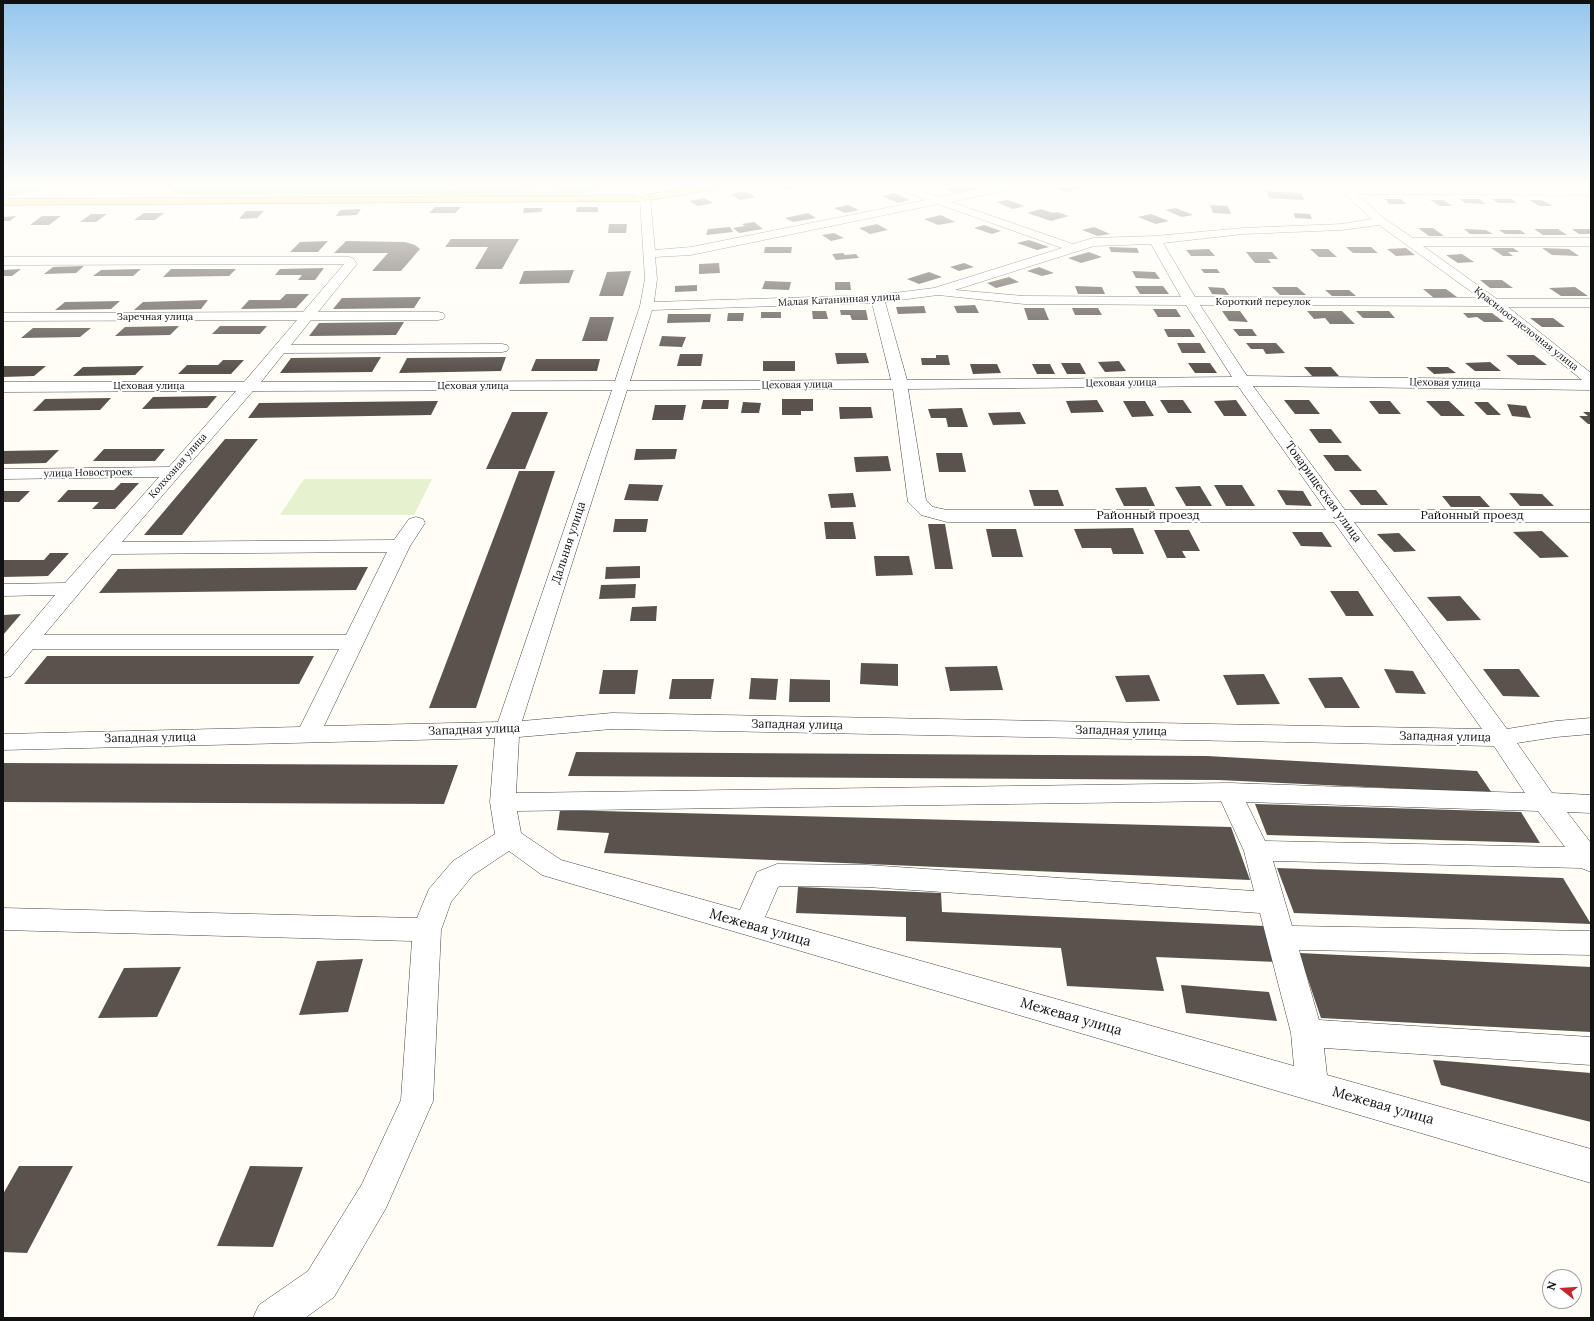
<!DOCTYPE html>
<meta charset="utf-8">
<style>
body{margin:0}
#map{position:relative;width:1594px;height:1321px;overflow:hidden;background:#fffdf5;font-family:Lora,serif}
canvas{display:block}
.frame{position:absolute;inset:0;border:4px solid #111;pointer-events:none}
.north{position:absolute;left:1542px;top:1269px;width:40px;height:40px;box-sizing:border-box;background:#fff;border:1px solid #a0a0a0;border-radius:50%;rotate:287deg;font-size:11px;font-weight:700;line-height:16px;text-align:center;color:#111}
.north::after{content:'';display:block;margin:auto;width:14px;height:18px;background:#c4262e;clip-path:polygon(50% 0,100% 100%,50% 72%,0 100%)}
</style>
<div id="map">
<canvas width="1594" height="1321"></canvas>
<div class="frame"></div>
<div class="north">N</div>
</div>
<script>
const c = document.querySelector('canvas').getContext('2d');
c.lineJoin = 'round';
function paint(path, color) { c.fillStyle = color; c.fill(path, 'evenodd'); }
const poly = rows => new Path2D(rows.map(r => 'M' + r).join(''));
function trace(path, color, width, dash) { c.strokeStyle = color; c.lineWidth = width; c.lineCap = dash ? 'butt' : 'round'; c.setLineDash(dash || []); c.stroke(path); }
function drawText(font, color, halo, rows, align = 'center') {
  c.font = font + ' Lora,serif'; c.lineWidth = 4; c.setLineDash([]); c.textBaseline = 'middle'; c.strokeStyle = halo; c.fillStyle = color; for (const [text, x, y, turn = 0] of rows) {
    c.save(); c.translate(x, y); c.rotate((+turn || 0) * Math.PI / 180); c.textAlign = isNaN(turn) ? turn : align; if (halo) c.strokeText(text, 0, 0); c.fillText(text, 0, 0); c.restore();
  }
}
const forest = poly([
 [3,186,54,186,31,193,3,197],
 [175,186,439,186,439,188,452,190,554,191,594,186,602,189,584,194,197,195,175,194,171,191]
]);
const pitch = poly([
 [304,479,432,479,414,515,280,515]
]);
const building = poly([
 [777,186,799,186,799,187,784,190],
 [957,186,975,186,979,188,957,193,946,189],
 [1062,186,1079,186,1084,188,1066,192,1055,188],
 [745,191,756,197,740,200,730,194],
 [1266,191,1301,193,1304,200,1269,198],
 [894,193,910,200,898,203,882,196],
 [704,198,713,203,698,206,689,201],
 [1385,199,1401,199,1406,204,1389,204],
 [1459,199,1479,199,1486,204,1465,203],
 [1492,199,1511,199,1517,203,1498,203],
 [1008,200,1025,206,1013,209,996,202],
 [1430,200,1443,200,1452,206,1440,206],
 [1529,200,1542,200,1553,206,1540,206],
 [848,205,859,210,845,213,834,208],
 [1210,205,1228,206,1231,214,1213,213],
 [435,207,461,207,455,213,429,213],
 [577,207,598,207,598,212,576,212],
 [524,208,543,208,541,212,523,213],
 [1176,208,1193,215,1182,217,1165,210],
 [361,209,357,215,336,216,340,210],
 [1041,209,1053,213,1057,212,1069,216,1051,221,1027,213],
 [246,211,264,211,257,218,239,219],
 [144,213,164,213,155,220,134,220],
 [808,213,816,218,793,222,785,218],
 [1294,213,1310,214,1312,219,1295,218],
 [91,214,107,214,96,222,80,222],
 [1151,214,1169,221,1156,224,1138,217],
 [941,215,955,222,938,225,924,219],
 [16,216,10,221,3,221,3,217],
 [42,216,61,216,49,225,30,225],
 [754,222,763,229,739,233,733,228,745,226,742,224],
 [609,224,627,224,626,233,608,233],
 [877,224,888,230,870,234,859,228],
 [984,225,1001,231,992,234,974,228],
 [730,227,733,232,706,235,708,229],
 [1094,227,1110,234,1098,236,1082,230],
 [1418,228,1433,228,1444,236,1429,236],
 [1464,229,1486,230,1493,234,1470,234],
 [1534,229,1558,229,1567,235,1543,235],
 [1572,229,1590,229,1591,234,1579,234],
 [1499,230,1520,230,1526,234,1505,234],
 [834,233,844,238,831,241,822,235],
 [451,239,519,239,502,269,475,269,488,247,445,247],
 [1029,240,1049,247,1037,250,1017,243],
 [328,241,318,252,290,252,300,242],
 [346,241,405,242,415,245,420,249,401,271,372,271,388,253,334,253],
 [765,247,792,247,791,253,764,253],
 [1109,247,1137,248,1139,253,1111,252],
 [1346,247,1371,247,1378,253,1353,253],
 [1406,248,1415,255,1396,256,1387,249],
 [1491,248,1513,248,1519,252,1508,252,1513,256,1503,256],
 [1542,248,1569,249,1579,256,1552,255],
 [1209,249,1215,256,1191,256,1186,250],
 [1310,249,1328,249,1337,257,1319,257],
 [1089,252,1102,257,1081,263,1068,258],
 [1246,252,1272,252,1278,259,1268,259,1271,263,1255,263],
 [843,253,845,255,856,254,859,258,836,260,832,254],
 [1462,254,1474,262,1458,263,1446,255],
 [719,263,720,273,699,274,699,264],
 [964,263,974,267,959,271,950,267],
 [84,266,76,273,44,274,53,267],
 [1039,267,1054,273,1042,276,1027,271],
 [324,268,315,280,298,280,302,275,275,275,280,269],
 [21,269,12,276,3,276,3,270],
 [141,269,133,276,93,276,101,270],
 [171,269,236,269,229,276,163,277],
 [1201,269,1217,269,1220,273,1204,273],
 [574,270,569,283,519,284,524,271],
 [631,271,623,296,599,296,607,272],
 [1132,271,1155,272,1160,279,1136,278],
 [929,272,942,277,919,284,907,279],
 [1009,277,1019,282,996,288,987,283],
 [1480,280,1502,280,1513,288,1490,288],
 [765,281,791,282,789,290,762,289],
 [835,282,850,282,851,290,835,290],
 [697,285,697,291,675,292,675,286],
 [1075,286,1102,287,1105,294,1078,294],
 [1135,286,1163,286,1169,294,1140,294],
 [1208,287,1224,288,1229,295,1212,294],
 [1272,287,1297,287,1306,295,1280,295],
 [1575,287,1588,296,1561,296,1549,288],
 [1423,289,1446,289,1457,297,1434,298],
 [1325,290,1349,290,1356,296,1332,296],
 [286,294,309,294,296,308,241,309,249,300,280,300],
 [421,297,414,308,333,309,342,298],
 [208,300,201,309,134,310,143,302],
 [120,301,111,309,55,310,65,302],
 [975,305,979,313,957,313,954,306],
 [924,306,926,313,898,314,896,307],
 [1024,308,1044,308,1049,320,1028,320],
 [1072,308,1098,308,1102,315,1075,315],
 [1153,309,1176,309,1181,317,1158,317],
 [840,310,866,310,868,320,852,320,850,315,841,315],
 [812,311,826,311,828,319,813,319],
 [1222,311,1240,311,1248,322,1229,321],
 [1307,311,1342,311,1355,324,1330,324,1325,318,1314,319],
 [1356,311,1389,311,1395,318,1363,318],
 [761,312,781,312,781,318,761,318],
 [728,313,744,313,743,321,727,321],
 [1463,313,1492,313,1504,322,1484,322,1477,317,1468,318],
 [668,314,711,314,710,322,667,323],
 [590,317,614,317,607,341,582,341],
 [1530,318,1553,318,1565,327,1542,327],
 [404,322,396,335,309,336,319,323],
 [179,326,170,335,115,336,125,327],
 [220,326,267,326,260,334,212,334],
 [33,328,91,328,80,337,21,338],
 [1164,329,1190,329,1195,337,1168,337],
 [1233,329,1252,329,1257,336,1239,336],
 [662,336,686,337,682,347,659,346],
 [1177,343,1200,343,1206,353,1182,353],
 [1246,343,1276,343,1285,353,1266,354,1263,349,1251,349],
 [835,353,866,353,869,363,837,364],
 [680,354,703,354,701,366,677,366],
 [936,355,948,355,950,365,922,365,921,358,936,358],
 [1506,355,1534,355,1547,365,1518,365],
 [381,357,372,372,280,373,291,358],
 [506,357,501,371,399,373,407,358],
 [536,359,600,359,597,371,531,371],
 [223,360,244,360,231,374,178,374,187,365,218,365],
 [763,361,795,361,795,371,763,371],
 [1119,361,1126,371,1105,372,1098,362],
 [1490,362,1501,371,1475,371,1465,363],
 [1061,363,1080,363,1086,374,1067,374],
 [1188,363,1210,363,1217,373,1195,373],
 [970,364,997,364,1001,373,973,374],
 [1032,364,1050,364,1055,374,1037,374],
 [3,366,46,366,34,376,3,377],
 [144,366,135,375,73,376,83,367],
 [1304,367,1331,367,1339,376,1312,376],
 [1426,367,1448,367,1456,373,1434,374],
 [217,396,207,408,142,409,153,397],
 [111,398,100,410,33,411,45,399],
 [782,399,813,399,813,411,801,411,801,415,782,415],
 [703,400,729,400,728,409,701,409],
 [1097,400,1104,412,1071,413,1066,401],
 [1160,400,1183,400,1192,413,1168,413],
 [1236,400,1247,416,1224,416,1214,401],
 [1284,400,1309,400,1320,414,1295,414],
 [438,401,431,415,248,418,259,403],
 [1123,401,1145,401,1154,416,1132,417],
 [1369,401,1390,401,1401,414,1379,414],
 [1426,401,1449,401,1465,416,1441,416],
 [743,402,761,403,759,413,741,413],
 [1474,402,1488,402,1501,415,1487,415],
 [1507,404,1526,406,1531,418,1512,416],
 [655,405,686,405,683,420,652,420],
 [839,407,871,407,873,418,840,419],
 [962,408,968,427,948,427,946,418,931,418,928,409],
 [512,412,548,412,525,469,486,469],
 [1020,412,1026,424,993,425,988,413],
 [1583,412,1591,412,1591,424,1588,424,1579,416,1588,416],
 [1309,429,1331,429,1342,443,1319,443],
 [225,439,258,439,182,535,144,535],
 [104,449,165,449,155,461,93,461],
 [636,449,677,449,675,459,634,460],
 [59,450,46,463,3,464,3,451],
 [936,453,962,453,966,472,939,472],
 [1323,455,1348,455,1362,471,1335,471],
 [888,456,891,471,856,472,854,457],
 [519,471,555,471,476,708,429,708],
 [121,483,139,483,115,509,92,509,99,502,57,502,68,490,114,490],
 [629,484,663,485,658,501,624,500],
 [1214,485,1242,485,1255,506,1226,506],
 [1200,486,1212,506,1186,506,1175,487],
 [1146,487,1155,506,1124,506,1115,488],
 [1029,490,1058,490,1064,506,1034,506],
 [1277,490,1303,491,1312,506,1286,505],
 [1349,490,1376,490,1388,505,1361,505],
 [3,491,30,491,19,502,3,502],
 [853,493,856,507,831,508,828,494],
 [1509,493,1542,494,1554,506,1520,506],
 [1442,496,1480,496,1490,507,1451,507],
 [615,519,648,519,646,532,613,532],
 [824,522,853,522,856,539,826,539],
 [928,524,945,524,953,569,935,569],
 [1133,528,1144,554,1113,554,1111,548,1082,548,1074,529],
 [986,529,1016,529,1023,557,992,557],
 [1154,530,1189,530,1200,551,1182,551,1186,558,1167,558],
 [1542,531,1569,557,1540,558,1513,532],
 [1292,532,1322,532,1332,547,1301,546],
 [1399,533,1416,551,1394,552,1377,534],
 [50,553,69,553,48,576,3,577,3,560,44,560],
 [874,556,909,556,913,575,876,576],
 [640,566,640,578,605,579,606,567],
 [368,567,356,590,99,593,118,569],
 [636,584,635,598,599,599,601,585],
 [1330,591,1358,591,1374,616,1346,616],
 [1460,596,1481,620,1447,621,1427,597],
 [657,606,656,621,630,621,632,607],
 [21,614,3,635,3,615],
 [47,656,314,656,299,684,24,684],
 [861,663,898,664,898,686,860,684],
 [997,666,1003,690,950,691,945,667],
 [1384,669,1413,671,1426,694,1396,693],
 [1483,669,1519,669,1540,697,1503,696],
 [603,670,638,670,635,694,599,694],
 [1264,674,1280,704,1237,705,1223,675],
 [1149,675,1160,701,1126,702,1115,676],
 [1342,677,1360,708,1325,708,1308,678],
 [751,678,778,679,776,700,749,699],
 [672,679,714,679,711,699,669,699],
 [790,679,830,680,830,702,789,702],
 [576,752,1207,756,1477,771,1492,793,1219,780,568,776],
 [3,763,458,765,444,804,3,802],
 [1255,804,1521,812,1540,843,1267,835],
 [560,810,1231,827,1250,880,604,853,609,833,557,830],
 [1277,868,1563,878,1591,924,1294,913],
 [798,887,941,893,942,912,1265,926,1277,962,1156,957,1164,991,1067,986,1061,948,906,941,906,917,796,913],
 [1299,953,1591,967,1591,1032,1321,1018],
 [363,959,348,1012,299,1015,317,961],
 [181,967,157,1017,98,1018,124,968],
 [1181,985,1269,992,1277,1021,1186,1013],
 [1433,1060,1591,1073,1591,1122,1441,1085],
 [19,1166,73,1166,27,1253,3,1252,3,1194],
 [250,1166,303,1167,273,1247,217,1246]
]);
const minor = poly([
 [622,186,634,186,650,198,655,250,691,247,926,200,890,186,906,186,939,197,995,186,1017,186,1012,189,951,202,1073,244,1093,238,1155,236,1243,228,1342,224,1372,219,1336,186,1349,188,1591,189,1591,195,1357,194,1385,219,1413,238,1591,238,1591,246,1423,246,1497,299,1591,299,1591,307,1508,307,1591,373,1591,390,1253,386,1345,510,1591,510,1591,522,1354,522,1507,729,1556,721,1591,718,1591,734,1556,737,1517,743,1552,793,1591,795,1591,813,1567,812,1591,843,1591,872,1581,868,1273,861,1292,926,1591,931,1591,955,1299,950,1319,1020,1591,1037,1591,1065,1324,1048,1327,1075,1591,1149,1591,1183,552,878,542,875,509,851,473,875,451,902,441,930,433,1101,386,1208,334,1297,305,1318,253,1318,259,1305,308,1271,362,1184,401,1100,412,941,3,930,3,908,417,918,429,889,453,861,495,834,490,802,495,738,3,750,3,734,300,727,339,649,33,649,11,676,3,678,3,657,55,595,3,596,3,584,65,583,159,477,3,479,3,469,169,467,236,391,3,392,3,382,244,382,297,320,3,321,3,313,303,312,344,264,3,265,3,257,349,257,353,258,357,264,318,312,438,312,443,313,445,316,443,319,438,320,311,320,291,345,502,344,507,345,509,348,507,351,502,352,284,353,261,382,615,381,640,306,645,279,640,199,622,186],
 [938,204,1062,248,934,288,878,295,654,302,657,279,655,257,691,255,938,204],
 [1379,225,1480,298,1195,297,1163,243,1243,234,1342,230,1379,225],
 [1151,244,1181,297,1024,296,955,290,1094,246,1151,244],
 [938,295,1024,304,1186,305,1232,377,907,380,885,302,938,295],
 [872,303,891,380,630,381,652,310,872,303],
 [1200,305,1491,306,1582,380,1247,376,1200,305],
 [1238,386,1326,510,947,510,933,507,926,500,908,389,1238,386],
 [893,389,908,502,921,515,947,522,1334,522,1482,729,612,713,522,721,627,390,893,389],
 [612,390,498,722,324,726,410,546,425,523,423,519,416,517,409,519,394,540,122,542,253,391,612,390],
 [387,552,346,635,44,635,112,554,387,552],
 [612,729,1494,746,1525,793,1229,783,516,793,519,737,612,729],
 [1221,801,1244,851,1254,891,867,865,777,864,757,872,740,910,561,860,521,833,517,811,1221,801],
 [1246,802,1538,811,1565,847,1265,841,1246,802],
 [780,886,867,887,1260,913,1291,1033,1294,1066,765,917,778,887,780,886]
]);
const major = poly([
 [698,186,724,186,719,189,645,201,3,205,3,199,645,195,698,186]
]);
const farStreetnames = [
 ["Малая Катанинная улица",839,300,-3],
 ["Короткий переулок",1263,302],
 ["Заречная улица",155,317],
 ["Красилоотделочная улица",1526,329,38],
 ["Цеховая улица",1121,383,-1],
 ["Цеховая улица",1445,383,1],
 ["Цеховая улица",797,385,-1],
 ["Цеховая улица",149,386],
 ["Цеховая улица",473,386],
 ["Колхозная улица",178,466,-49],
 ["улица Новостроек",88,473,-1]
];
const streetNames = [
 ["Товарищеская улица",1323,492,54],
 ["Районный проезд",1148,516],
 ["Районный проезд",1472,516],
 ["Дальняя улица",569,543,-72],
 ["Западная улица",797,725,1],
 ["Западная улица",474,730,-2],
 ["Западная улица",1121,731,1],
 ["Западная улица",1445,737,1],
 ["Западная улица",150,738,-1]
];
const nearStreetnames = [
 ["Межевая улица",760,928,16],
 ["Межевая улица",1071,1017,16],
 ["Межевая улица",1383,1106,16]
];
paint(forest, '#b9dc9c');
paint(pitch, '#e6f2cf');
paint(building, '#5a524d');
trace(minor, '#444', 1);
trace(major, '#222', 1);
paint(minor, '#fff');
paint(major, '#f9d66b');
const sky = c.createLinearGradient(0, 0, 0, 371);
sky.addColorStop(0, '#95c6ee');
sky.addColorStop(0.5, '#fffefa');
sky.addColorStop(1, '#fffefa00');
c.fillStyle = sky;
c.fillRect(0, 0, 1594, 371);
drawText('10px', '#111', '#fff', farStreetnames);
drawText('12px', '#111', '#fff', streetNames);
drawText('14px', '#111', '#fff', nearStreetnames);
</script>
